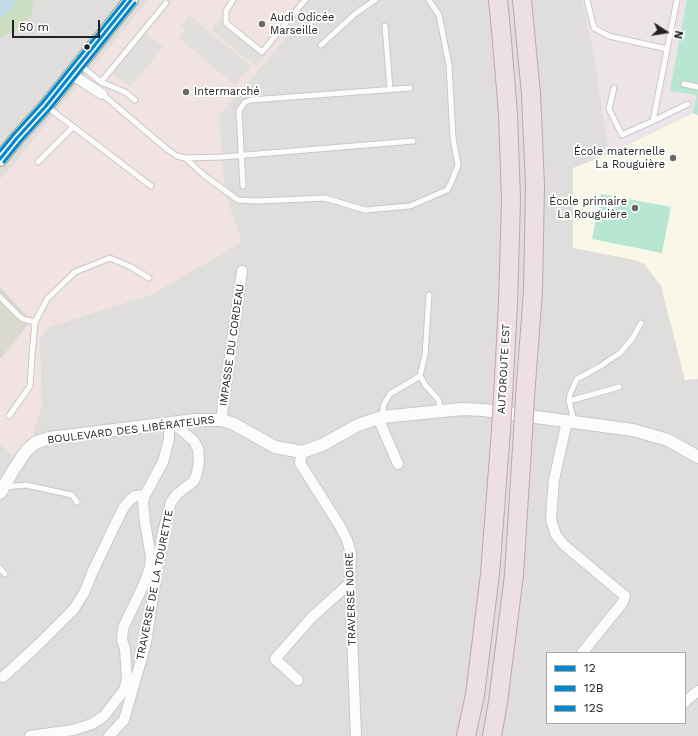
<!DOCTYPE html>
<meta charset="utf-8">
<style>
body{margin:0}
#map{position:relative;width:698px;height:736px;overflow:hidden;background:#f0eeeb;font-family:"Work Sans",sans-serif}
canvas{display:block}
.legend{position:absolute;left:546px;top:652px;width:140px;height:72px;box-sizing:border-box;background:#fff;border:1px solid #a7a7a7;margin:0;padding:5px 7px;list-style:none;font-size:12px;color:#222}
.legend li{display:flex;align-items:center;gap:8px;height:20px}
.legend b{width:20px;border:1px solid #a7a7a7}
.north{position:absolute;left:646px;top:12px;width:40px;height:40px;-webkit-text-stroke:3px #fff;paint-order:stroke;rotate:102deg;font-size:11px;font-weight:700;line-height:16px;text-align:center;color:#222}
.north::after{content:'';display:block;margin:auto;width:14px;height:18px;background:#222;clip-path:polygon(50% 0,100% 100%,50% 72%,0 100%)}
.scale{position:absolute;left:12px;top:20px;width:88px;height:18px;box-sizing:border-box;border:2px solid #222;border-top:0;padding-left:5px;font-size:12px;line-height:14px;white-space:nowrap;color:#222;-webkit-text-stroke:3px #fff;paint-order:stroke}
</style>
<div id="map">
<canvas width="698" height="736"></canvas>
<ul class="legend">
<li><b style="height:5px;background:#0088ce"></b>12</li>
<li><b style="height:5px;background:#0088ce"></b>12B</li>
<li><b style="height:5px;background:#0088ce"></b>12S</li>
</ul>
<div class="north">N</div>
<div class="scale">50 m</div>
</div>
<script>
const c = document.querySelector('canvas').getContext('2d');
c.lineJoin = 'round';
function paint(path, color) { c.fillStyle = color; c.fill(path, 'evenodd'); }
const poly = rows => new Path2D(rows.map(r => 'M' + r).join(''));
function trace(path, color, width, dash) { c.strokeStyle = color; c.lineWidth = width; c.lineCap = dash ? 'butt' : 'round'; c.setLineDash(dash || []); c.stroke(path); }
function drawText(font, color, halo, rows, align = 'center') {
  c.font = font + ' "Work Sans",sans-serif'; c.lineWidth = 4; c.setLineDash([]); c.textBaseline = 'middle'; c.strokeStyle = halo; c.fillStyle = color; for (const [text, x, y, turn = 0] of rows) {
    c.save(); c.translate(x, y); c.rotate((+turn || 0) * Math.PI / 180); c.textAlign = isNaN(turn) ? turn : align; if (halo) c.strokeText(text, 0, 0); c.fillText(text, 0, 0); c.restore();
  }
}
const residential = poly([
 [0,0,698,0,698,736,0,736],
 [547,653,685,653,685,723,547,723]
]);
const commercial = poly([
 [148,0,317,0,268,59,219,116,225,193,242,242,153,294,49,327,40,339,42,406,32,439,15,459,0,443,0,359,31,320,0,287,0,179,17,160,67,98]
]);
const industrial = poly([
 [582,0,687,0,670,90,697,95,693,113,609,154,592,46]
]);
const education = poly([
 [693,113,698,115,698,379,685,380,661,286,644,264,635,260,573,248,573,168,609,154]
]);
const construction = poly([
 [0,287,31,320,0,359]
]);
const forest = poly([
 [0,0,34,0,32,12,23,28,0,37]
]);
const pitch = poly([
 [687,0,698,0,698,115,693,113,697,95,670,91],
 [601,194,671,207,662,253,592,239]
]);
const parking = poly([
 [305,0,317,0,287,36,280,30],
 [226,11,226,23,266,54,256,66,211,30],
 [189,15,251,66,235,85,179,38,186,30,181,25],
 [143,31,164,46,130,87,110,71]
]);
const river = poly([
 [0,6,5,0]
]);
const service = poly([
 [233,0,226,11,226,23,262,52,305,0],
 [587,0,594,28,609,36,667,49,653,121,622,135,609,109,614,88],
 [385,26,390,89],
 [321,45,355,14,375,0],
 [667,49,677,0],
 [80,65,101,82,125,92,135,100],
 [101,82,166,3],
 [684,84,698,87],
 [102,94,168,150,177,156,185,158,222,157,413,141],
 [46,106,151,186],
 [653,121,688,104],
 [185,158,205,176,238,200,256,201,325,198,365,210,410,206,447,190,451,183,458,165,453,138,449,65,439,15,429,0],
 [38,162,73,127],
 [243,186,239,111,245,102,251,100,410,88],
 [0,297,19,316,23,319,35,322],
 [420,376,426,386,438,399,441,410],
 [569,401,619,387],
 [9,416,30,386,32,356,35,322,47,299,75,272,110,258,131,267,149,278],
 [382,416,384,404,390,394,420,376,425,355,429,295],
 [574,421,569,401,570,394,577,379,599,367,620,353,632,339,641,323],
 [5,487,26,485,72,495,77,502],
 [0,568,5,574]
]);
const minor = poly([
 [71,74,102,94],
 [378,418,398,464],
 [221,420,242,271],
 [567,421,554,480,552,504,551,520,556,535,564,545,625,596,623,602,582,653],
 [302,452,300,463,340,526,347,540,351,553,350,583,356,736],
 [3,677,40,643,74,609,85,591,92,573,113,529,124,507,130,500,135,496,145,495,163,462,169,439,169,424],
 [298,680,275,659,312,617,350,583],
 [685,702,693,695,698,691],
 [30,736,73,730,92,724,104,716,124,690,127,679,125,649,122,640,123,628,144,584,150,567,151,557,145,523,143,502,145,495],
 [109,736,124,720,146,643,162,536,167,517,171,502,177,494,194,481,197,473,199,461,198,449,194,441,173,423]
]);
const tertiary = poly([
 [0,493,14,469,26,451,35,443,49,438,195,420,221,420,232,423,275,447,302,452,322,445,358,425,382,417,462,409,484,410,633,430,668,440,698,457]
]);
const secondary = poly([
 [0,159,17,138,46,106,131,0]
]);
const motorway = poly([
 [498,0,501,30,508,113,511,200,508,303,503,396],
 [522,0,531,94,535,185,533,291,525,397],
 [466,736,475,695,490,574,501,430],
 [492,736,498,702,514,575,523,432]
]);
const motorwayBridge = poly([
 [501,430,503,396],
 [523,432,525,397]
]);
const bus1 = poly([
 [0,159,17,138,46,106,131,0]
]);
const bus2 = poly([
 [4,162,21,141,50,109,135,3]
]);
const bus3 = poly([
 [0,151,13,135,42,103,125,0]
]);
const markers = [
 [262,24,4,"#6a6968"],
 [87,47,3.5,"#222"],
 [186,92,4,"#6a6968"],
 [673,158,4,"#6a6968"],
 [635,208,4,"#6a6968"]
];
const poiNames = [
 ["Audi Odicée",270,18],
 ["Marseille",270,31],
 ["Intermarché",194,92],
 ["École maternelle",665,152,"right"],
 ["La Rouguière",665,165,"right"],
 ["École primaire",627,202,"right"],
 ["La Rouguière",627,215,"right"]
];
const streetNames = [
 ["IMPASSE DU CORDEAU",232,345,-82],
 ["AUTOROUTE EST",504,369,-87],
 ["BOULEVARD DES LIBÉRATEURS",131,430,-7],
 ["TRAVERSE DE LA TOURETTE",155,585,-79],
 ["TRAVERSE NOIRE",351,599,-92]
];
paint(residential, '#dfdedc');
paint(commercial, '#f1e3e1');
paint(industrial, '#ede4e9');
paint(education, '#f8f7e8');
paint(construction, '#d9d9cd');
paint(forest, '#cbdec1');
paint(pitch, '#b7e6d2');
paint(parking, '#e0dfde');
trace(river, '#bfdbe3', 21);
trace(service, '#c9c8c7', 7);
trace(minor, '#c9c8c7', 12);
trace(tertiary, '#c9c8c7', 14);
trace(secondary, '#999a82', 16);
trace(motorway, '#c5a2ac', 20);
trace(service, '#fdfcfc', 5);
trace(minor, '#fdfcfc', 10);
trace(tertiary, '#fdfcfc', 12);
trace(secondary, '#f4f4ed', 14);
trace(motorway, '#ece0e2', 18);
trace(motorwayBridge, '#c5a2ac', 20, []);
trace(motorwayBridge, '#ece0e2', 18);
trace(bus1, '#0088ce', 3);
trace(bus2, '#0088ce', 3);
trace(bus3, '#0088ce', 3);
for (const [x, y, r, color] of markers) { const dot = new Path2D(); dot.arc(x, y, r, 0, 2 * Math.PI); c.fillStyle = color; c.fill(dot); trace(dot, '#fff', 1.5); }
drawText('11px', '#222', '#fff', poiNames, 'left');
drawText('11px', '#222', '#fff', streetNames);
</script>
